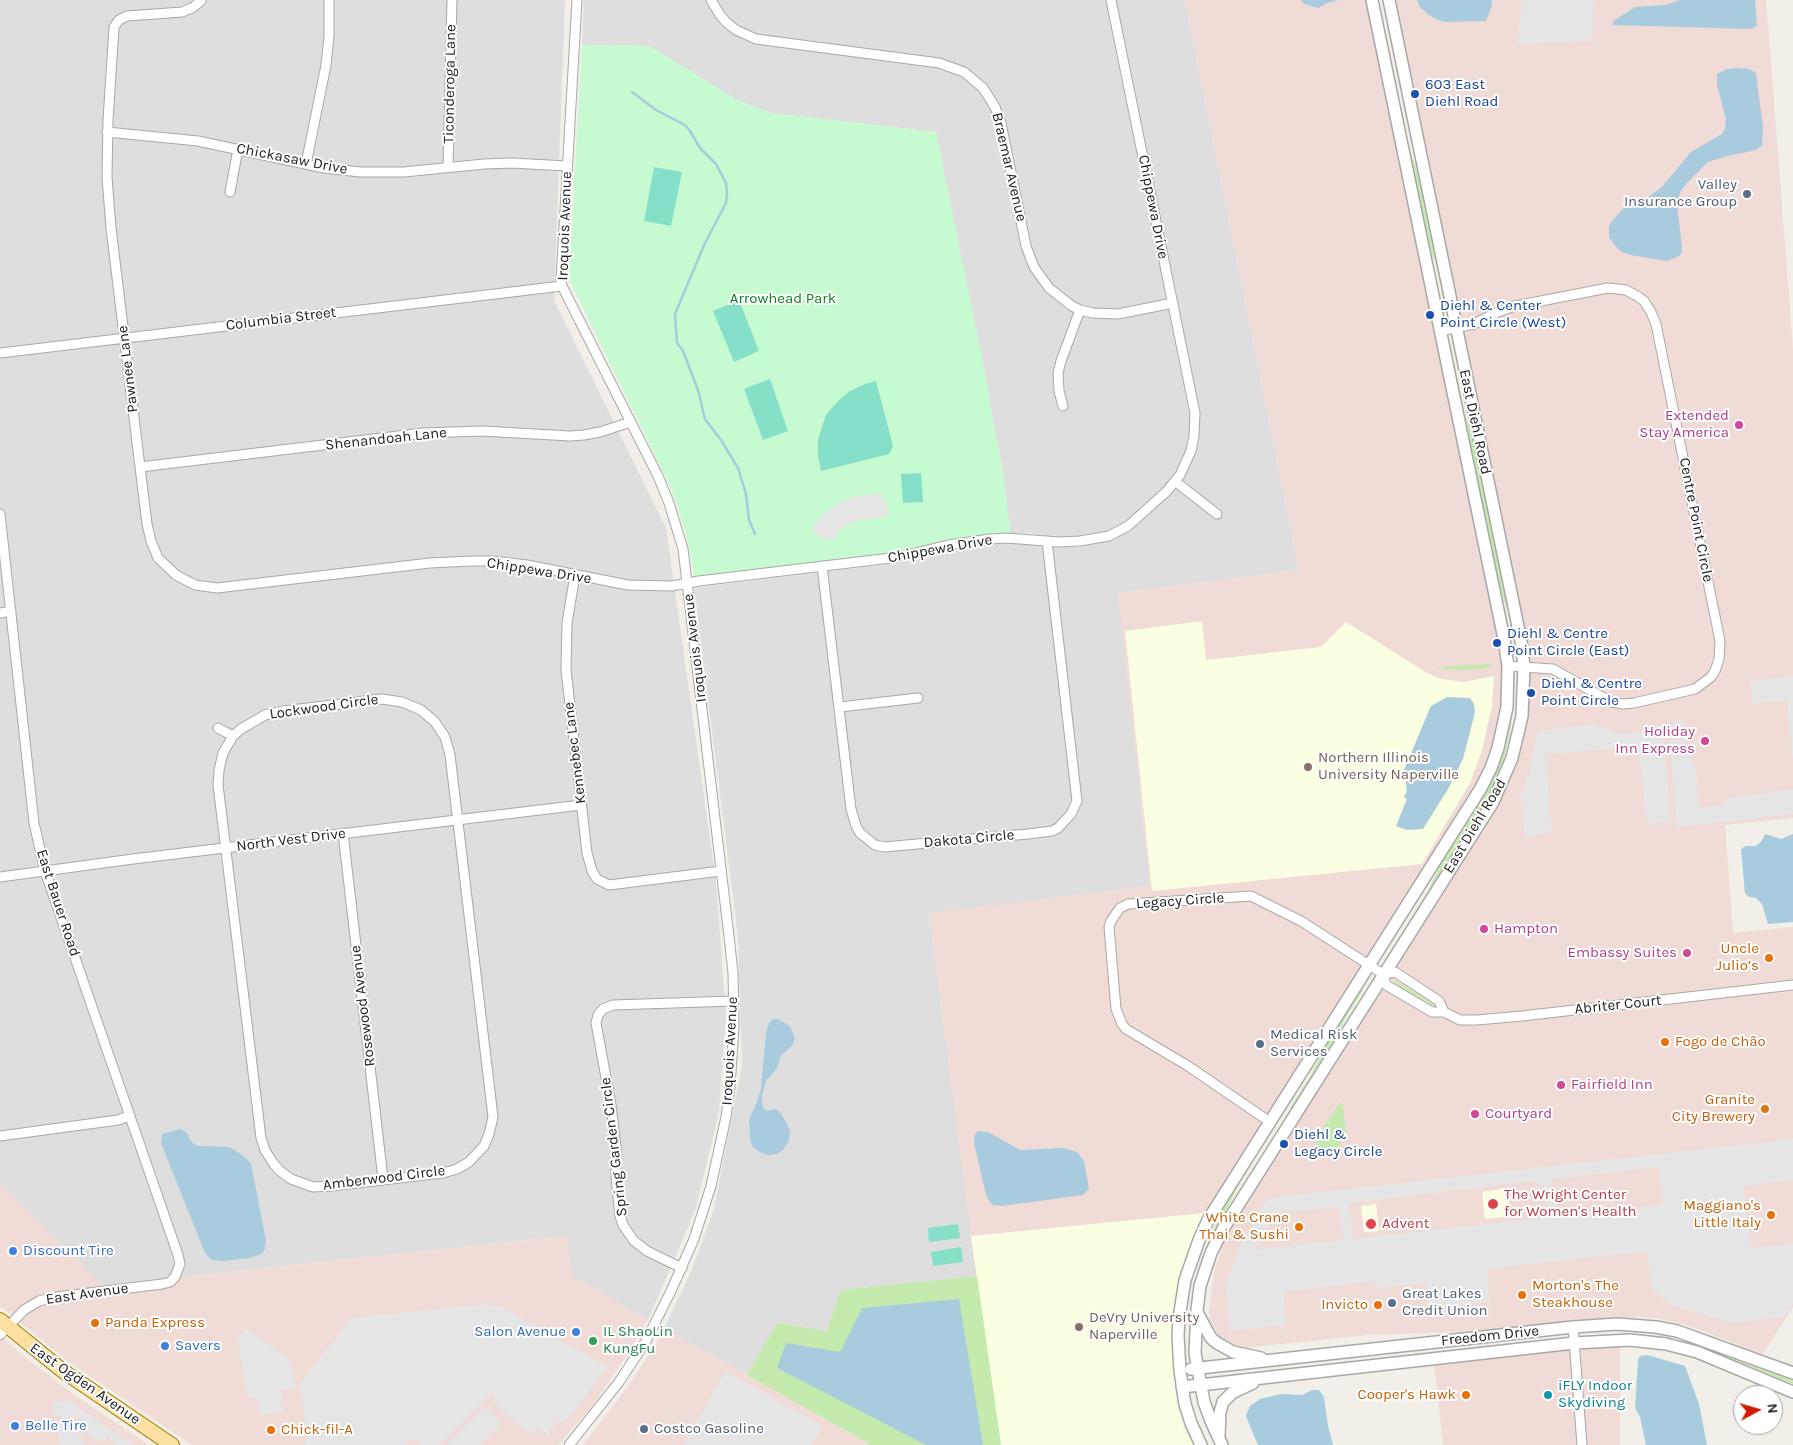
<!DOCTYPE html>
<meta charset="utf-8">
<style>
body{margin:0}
#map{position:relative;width:1793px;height:1445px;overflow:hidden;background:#f1efe7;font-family:Karla,sans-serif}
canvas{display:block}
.north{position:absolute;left:1733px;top:1385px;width:50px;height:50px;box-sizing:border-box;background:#fff;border:1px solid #a6a6a6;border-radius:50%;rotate:84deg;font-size:14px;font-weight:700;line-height:20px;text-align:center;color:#212121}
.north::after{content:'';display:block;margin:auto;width:18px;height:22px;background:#d11b00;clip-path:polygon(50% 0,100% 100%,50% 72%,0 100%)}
</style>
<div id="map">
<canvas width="1793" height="1445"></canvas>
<div class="north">N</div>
</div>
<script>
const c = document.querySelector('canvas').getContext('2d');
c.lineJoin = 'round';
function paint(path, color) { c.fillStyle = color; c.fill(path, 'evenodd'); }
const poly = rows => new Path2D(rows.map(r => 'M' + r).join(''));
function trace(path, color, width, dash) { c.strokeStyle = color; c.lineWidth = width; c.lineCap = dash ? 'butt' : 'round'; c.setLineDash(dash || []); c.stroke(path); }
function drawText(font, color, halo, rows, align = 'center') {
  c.font = font + ' Karla,sans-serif'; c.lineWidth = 4; c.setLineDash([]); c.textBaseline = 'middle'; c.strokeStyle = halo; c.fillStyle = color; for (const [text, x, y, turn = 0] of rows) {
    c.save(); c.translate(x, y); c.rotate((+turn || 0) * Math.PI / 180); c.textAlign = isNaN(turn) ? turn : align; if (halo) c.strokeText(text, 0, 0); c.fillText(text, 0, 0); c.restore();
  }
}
const residential = poly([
 [0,0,565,0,554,300,666,528,716,881,726,1015,719,1112,695,1211,648,1320,571,1275,566,1236,209,1274,107,1289,0,1184],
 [584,0,1185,0,1299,570,1119,593,1150,886,929,914,977,1276,842,1290,827,1331,777,1323,747,1375,664,1328,691,1272,714,1209,742,1065,738,937,694,588,897,563,955,548,983,544,1004,543,1054,547,1078,547,1110,541,1107,531,1080,538,1052,538,1029,533,1010,533,1002,466,936,132,771,113,737,100,649,46,582,45]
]);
const commercial = poly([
 [1185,0,1367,0,1500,645,1503,686,1501,715,1490,757,1478,783,1206,1213,971,1236,929,913,1150,886,1118,593,1299,570],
 [1393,0,1766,0,1793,349,1793,818,1725,825,1733,933,1793,927,1793,1307,1763,1354,1689,1326,1661,1319,1642,1317,1604,1318,1462,1332,1368,1335,1243,1348,1225,1342,1218,1335,1210,1321,1209,1312,1213,1277,1224,1240,1499,801,1528,707,1529,693,1526,640],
 [0,1184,107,1289,209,1274,566,1236,572,1275,648,1320,621,1364,592,1406,558,1445,192,1445,69,1362,0,1306],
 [664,1328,747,1375,871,1445,583,1445,626,1389,655,1346],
 [0,1335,27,1359,76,1396,149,1445,0,1445],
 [1620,1344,1620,1445,1443,1445,1434,1364]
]);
const education = poly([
 [1202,621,1206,660,1321,647,1346,622,1427,673,1441,679,1464,682,1494,676,1492,706,1482,750,1470,783,1422,864,1152,891,1125,631],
 [1508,1188,1510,1216,1485,1219,1482,1192],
 [1376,1204,1379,1231,1364,1232,1361,1206],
 [1206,1213,1185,1260,1177,1292,1173,1316,1176,1403,1185,1430,1193,1445,1001,1445,971,1236]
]);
const grass = poly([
 [1398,104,1400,104,1410,152,1421,180,1448,311,1446,311,1436,264,1425,235],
 [1452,352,1465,415,1474,440,1517,647,1515,648,1508,611,1497,583,1450,353],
 [1489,664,1491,665,1490,668,1465,670,1445,669,1436,667],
 [1513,685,1515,685,1511,726,1501,774,1495,788,1391,953,1390,952,1428,891,1442,861,1483,794],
 [1394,980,1433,1004,1435,1007,1432,1007,1394,983],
 [1361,988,1363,990,1346,1017,1330,1050,1292,1109,1290,1108,1311,1075,1329,1039],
 [1340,1102,1343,1105,1346,1134,1334,1152,1326,1153,1318,1148,1315,1141],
 [1242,1178,1209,1245,1207,1245,1224,1206],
 [977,1276,1001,1445,871,1445,747,1375,777,1323,827,1331,841,1290],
 [1713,1350,1793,1377,1793,1384,1713,1351]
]);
const park = poly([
 [582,45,649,46,737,100,771,113,936,132,984,367,1006,493,1011,538,915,553,695,581,693,566,686,534,672,490,569,279]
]);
const pitch = poly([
 [654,167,682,172,671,226,644,221],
 [739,300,759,351,734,362,713,311],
 [770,379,788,431,763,440,744,389],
 [876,381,893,446,889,454,821,471,818,456,818,439,826,415,838,401,850,391,865,384],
 [921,473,923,502,903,503,901,474],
 [958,1224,960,1238,929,1242,928,1228],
 [961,1247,963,1262,933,1266,931,1252]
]);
const parking = poly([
 [1522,0,1601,0,1594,0,1593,41,1518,44],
 [882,493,883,500,887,501,888,516,860,520,848,524,838,533,834,540,830,538,827,541,812,532,814,525,822,515,840,502,858,496],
 [1793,676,1793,762,1787,700,1753,704,1751,681],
 [1676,718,1684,723,1686,745,1696,769,1699,808,1724,805,1724,799,1793,789,1793,814,1677,827,1669,731],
 [1594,724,1617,734,1662,730,1671,822,1647,824,1639,755,1615,757,1614,749,1545,754,1552,832,1525,838,1520,791,1525,790,1538,731],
 [1793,1139,1793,1180,1743,1186,1751,1248,1793,1244,1793,1304,1784,1317,1733,1323,1671,1305,1652,1290,1647,1251,1487,1269,1490,1302,1428,1309,1425,1283,1375,1289,1374,1281,1283,1292,1286,1325,1230,1331,1225,1286,1240,1246,1268,1198],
 [1659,1167,1663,1205,1561,1216,1552,1182,1553,1179],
 [1533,1181,1543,1185,1550,1217,1353,1239,1349,1203],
 [1339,1207,1343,1240,1254,1250,1277,1213],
 [486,1304,504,1308,608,1367,565,1422,556,1421,548,1435,537,1428,533,1434,517,1424,493,1401,498,1396,492,1394,487,1397,439,1445,417,1445,421,1440,409,1440,405,1445,304,1445,307,1437,300,1383,350,1320,354,1318],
 [245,1328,290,1360,296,1388,280,1390,282,1411,260,1414,257,1397,248,1399,237,1339],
 [725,1371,822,1426,811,1445,684,1445],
 [69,1400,105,1426,134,1445,117,1445,107,1437,102,1442,99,1441,77,1426,81,1420,75,1415,72,1418,74,1432,76,1435,81,1434,83,1445,59,1445,56,1425,61,1424,61,1418,60,1415,54,1416,52,1402],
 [485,1407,502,1423,480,1445,447,1445]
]);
const water = poly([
 [1301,0,1339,0,1327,3,1318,8,1304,4],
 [1417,0,1492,0,1492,5,1486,21,1443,22,1430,16,1420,7],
 [1680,0,1755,0,1757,26,1750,29,1613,25,1613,22,1618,18,1635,7,1665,5],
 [1737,68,1749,69,1756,73,1763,128,1762,146,1756,150,1727,156,1708,162,1686,184,1680,193,1677,203,1682,248,1681,254,1677,257,1667,261,1631,255,1622,252,1616,247,1609,237,1609,226,1612,221,1624,208,1644,200,1661,188,1691,152,1722,134,1725,129,1726,120,1717,84,1717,74,1727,69],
 [1447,697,1470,698,1474,704,1475,712,1463,759,1448,789,1423,829,1407,830,1396,826,1407,799,1404,797,1407,791,1406,785,1406,777,1403,772,1431,706],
 [1765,834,1781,839,1793,834,1793,922,1768,924,1762,904,1756,898,1749,897,1745,893,1741,850,1745,846,1756,846,1761,842],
 [773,1019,778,1019,790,1026,795,1039,792,1046,781,1055,777,1068,766,1081,762,1096,762,1103,764,1109,767,1111,775,1109,780,1112,787,1124,790,1131,789,1141,784,1149,777,1154,768,1155,759,1152,752,1146,750,1137,749,1120,757,1102,761,1088,766,1033,769,1023],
 [180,1129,186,1132,191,1141,196,1146,229,1147,241,1154,251,1163,266,1241,265,1248,262,1254,250,1258,223,1261,212,1260,205,1253,161,1143,162,1134],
 [978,1131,988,1132,1020,1150,1063,1148,1077,1152,1084,1161,1089,1189,1083,1195,1002,1206,992,1205,987,1197,985,1190,974,1143,975,1134],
 [959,1299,983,1445,926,1445,777,1368,786,1343,840,1352,862,1308],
 [1647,1355,1685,1366,1699,1404,1707,1445,1646,1445,1640,1417,1635,1408,1638,1360,1640,1356],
 [1312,1390,1319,1390,1324,1397,1328,1426,1333,1445,1258,1445,1247,1419,1246,1415,1250,1406,1260,1399,1281,1394,1302,1395]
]);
const stream = poly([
 [632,92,656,110,685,125,690,131,700,148,716,164,726,183,727,193,726,203,705,243,675,314,676,330,677,343,683,351,698,390,705,419,721,440,738,468,746,494,749,520,755,534]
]);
const minor = poly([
 [711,0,720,15,726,22,736,30,756,39,939,63,964,72,983,88,995,107,1001,123,1026,246,1034,267,1049,288,1072,306,1080,310,1093,313,1118,314,1173,303],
 [201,1,192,8,182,12,127,16,119,20,114,27,108,120,107,177,111,228,140,467,147,524,151,541,158,558,176,575,195,585,217,588,430,563,472,561,492,561,527,565,628,585,672,586,699,581,899,557,948,545,990,539,1006,538,1059,542,1080,541,1109,536,1128,526,1166,492,1180,475,1191,451,1194,436,1195,413,1111,0],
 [107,132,198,141,324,168,360,172,404,172,484,164,512,163,567,166],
 [306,164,326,65,329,36,329,0],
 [448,167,452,0],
 [230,192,238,149],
 [1440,331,1474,324,1498,312,1515,306,1608,288,1626,290,1637,296,1644,301,1651,312,1656,324,1720,641,1719,659,1715,671,1711,677,1695,689,1634,703,1624,704,1611,702,1553,669,1508,666],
 [0,353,562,286],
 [1063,406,1059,391,1058,373,1061,361,1080,310],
 [140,467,423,433,482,431,570,436,584,435,600,432,631,422],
 [1176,482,1217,514],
 [0,514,34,823,45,871,178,1255,180,1264,175,1277,170,1282,162,1284,56,1297,39,1301,24,1310,0,1335],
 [822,566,851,809,856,826,860,833,875,845,884,847,1028,834,1052,831,1058,828,1071,814,1077,801,1047,541],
 [575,575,567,623,566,670,587,853,592,871,597,879,609,885,721,871],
 [0,613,11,611],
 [382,699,402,702,421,710,435,722,445,737,450,755,493,1117,489,1134,484,1146,469,1162,457,1169,443,1173,331,1186,313,1187,291,1179,280,1171,273,1163,265,1150,261,1138,218,785,219,770,223,753,233,736,241,729,265,715,283,711,382,699],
 [840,707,918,698],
 [218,728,233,736],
 [343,833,383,1179],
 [0,877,133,859,581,805],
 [1383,974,1395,972,1439,1001,1444,1012],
 [1270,1122,1188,1066,1126,1029,1122,1024,1116,1009,1109,927,1111,921,1120,908,1128,904,1251,896,1301,921,1383,974,1386,985,1432,1012,1444,1012,1460,1020,1477,1020,1522,1016,1793,985],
 [0,1136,118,1120,129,1116],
 [682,1268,647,1251,634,1241,623,1225,620,1216,616,1177,616,1147,611,1105,596,1023,598,1015,603,1009,613,1005,733,1001],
 [1573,1327,1582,1445],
 [569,1445,619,1382,646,1341,671,1291,694,1239,711,1186,726,1117,730,1087,734,1026,733,973,729,936,683,549,669,503,658,476,562,286,561,280,577,0]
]);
const tertiary = poly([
 [1197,1312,1211,1338,1217,1343,1233,1352,1261,1358],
 [1191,1369,1573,1327,1617,1324,1656,1327,1677,1331,1793,1373],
 [1182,1387,1574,1343,1630,1340,1666,1344,1697,1352,1793,1392],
 [1219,1436,1220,1412,1223,1402,1232,1393,1253,1383],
 [1201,1445,1191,1423,1185,1404,1180,1371,1178,1336,1179,1318,1185,1280,1199,1240,1208,1220,1481,788,1491,768,1498,748,1507,707,1508,666,1504,639,1372,0],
 [1222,1445,1211,1421,1204,1402,1195,1353,1197,1310,1200,1286,1211,1253,1223,1229,1493,802,1512,758,1522,716,1524,666,1521,641,1389,0]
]);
const primary = poly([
 [0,1320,63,1371,172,1445]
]);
const markers = [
 [1415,94,5,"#1a4fb4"],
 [1747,194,5,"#5c6f8a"],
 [1430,315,5,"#1a4fb4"],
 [1739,425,5,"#d1479c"],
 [1497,643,5,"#1a4fb4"],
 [1531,693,5,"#1a4fb4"],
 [1705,741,5,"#d1479c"],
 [1308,767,5,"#8d6e63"],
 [1484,929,5,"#d1479c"],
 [1687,953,5,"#d1479c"],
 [1769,958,5,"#e8710a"],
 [1665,1042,5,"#e8710a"],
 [1260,1044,5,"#5c6f8a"],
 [1561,1085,5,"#d1479c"],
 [1765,1109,5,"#e8710a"],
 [1475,1114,5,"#d1479c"],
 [1284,1144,5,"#1a4fb4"],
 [1493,1204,6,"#e0444e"],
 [1771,1215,5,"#e8710a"],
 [1371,1224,6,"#e0444e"],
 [1299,1227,5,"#e8710a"],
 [13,1251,5,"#3f7fe0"],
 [1522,1295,5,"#e8710a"],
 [1392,1303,5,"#5c6f8a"],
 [1378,1305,5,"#e8710a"],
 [95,1323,5,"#e8710a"],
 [1079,1327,5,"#8d6e63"],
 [576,1332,5,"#3f7fe0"],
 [593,1341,5,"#2e9e5b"],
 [165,1346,5,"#3f7fe0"],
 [1466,1395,5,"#e8710a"],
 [1548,1395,5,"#0f9aa8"],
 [15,1426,5,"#3f7fe0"],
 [644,1429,5,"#5c6f8a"],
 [271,1430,5,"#e8710a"]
];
const streetNames = [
 ["Ticonderoga Lane",450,84,-89],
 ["Chickasaw Drive",292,159,11],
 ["Braemar Avenue",1009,167,77],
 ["Chippewa Drive",1153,207,79],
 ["Iroquois Avenue",565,226,-88],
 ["Columbia Street",281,319,-7],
 ["Pawnee Lane",128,369,-97],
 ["East Diehl Road",1475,422,78],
 ["Shenandoah Lane",386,439,-6],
 ["Centre Point Circle",1696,520,79],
 ["Chippewa Drive",940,549,-10],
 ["Chippewa Drive",539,571,9],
 ["Iroquois Avenue",695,648,-97],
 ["Lockwood Circle",324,707,-8],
 ["Kennebec Lane",575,753,-97],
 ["East Diehl Road",1475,826,-59],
 ["Dakota Circle",969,839,-5],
 ["North Vest Drive",291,840,-7],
 ["Legacy Circle",1180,901,-4],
 ["East Bauer Road",58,903,72],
 ["Abriter Court",1618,1005,-6],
 ["Rosewood Avenue",363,1006,-97],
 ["Iroquois Avenue",730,1051,-87],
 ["Spring Garden Circle",614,1147,-97],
 ["Amberwood Circle",384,1178,-7],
 ["East Avenue",87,1294,-8],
 ["Freedom Drive",1490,1336,-6],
 ["East Ogden Avenue",85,1384,35]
];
const transitNames = [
 ["603 East",1425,85],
 ["Diehl Road",1425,102],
 ["Diehl & Center",1440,306],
 ["Point Circle (West)",1440,323],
 ["Diehl & Centre",1507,634],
 ["Point Circle (East)",1507,651],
 ["Diehl & Centre",1541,684],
 ["Point Circle",1541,701],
 ["Diehl &",1294,1135],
 ["Legacy Circle",1294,1152]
];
const serviceNames = [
 ["Valley",1737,185,"right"],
 ["Insurance Group",1737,202,"right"],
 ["Medical Risk",1270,1035],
 ["Services",1270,1052],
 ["Great Lakes",1402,1294],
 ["Credit Union",1402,1311],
 ["Costco Gasoline",654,1429]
];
const parkNames = [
 ["Arrowhead Park",783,299]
];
const hotelNames = [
 ["Extended",1729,416],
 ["Stay America",1729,433],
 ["Holiday",1695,732],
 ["Inn Express",1695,749],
 ["Hampton",1494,929,"left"],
 ["Embassy Suites",1677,953],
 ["Fairfield Inn",1571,1085,"left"],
 ["Courtyard",1485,1114,"left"]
];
const educationNames = [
 ["Northern Illinois",1318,758],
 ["University Naperville",1318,775],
 ["DeVry University",1089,1318],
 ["Naperville",1089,1335]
];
const foodNames = [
 ["Uncle",1759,949],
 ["Julio’s",1759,966],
 ["Fogo de Chão",1675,1042,"left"],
 ["Granite",1755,1100],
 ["City Brewery",1755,1117],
 ["Maggiano's",1761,1206],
 ["Little Italy",1761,1223],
 ["White Crane",1289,1218],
 ["Thai & Sushi",1289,1235],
 ["Morton's The",1532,1286,"left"],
 ["Steakhouse",1532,1303,"left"],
 ["Invicto",1368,1305],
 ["Panda Express",105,1323,"left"],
 ["Cooper's Hawk",1456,1395],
 ["Chick-fil-A",281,1430,"left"]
];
const healthNames = [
 ["The Wright Center",1504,1195],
 ["for Women's Health",1504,1212],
 ["Advent",1382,1224]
];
const shopNames = [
 ["Discount Tire",23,1251],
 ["Salon Avenue",566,1332,"right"],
 ["Savers",175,1346],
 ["Belle Tire",25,1426]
];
const leisureNames = [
 ["IL ShaoLin",603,1332],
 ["KungFu",603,1349]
];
const cultureNames = [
 ["iFLY Indoor",1558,1386],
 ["Skydiving",1558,1403]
];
paint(residential, '#dfdede');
paint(commercial, '#f1dbd7');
paint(education, '#fbffe2');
paint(grass, '#c4eaae');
paint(park, '#c6fad0');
paint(pitch, '#86dfc8');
paint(parking, '#e5e5e5');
paint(water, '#a8cbde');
trace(stream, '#a8cbde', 2.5);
trace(minor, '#a8a8a8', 11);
trace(tertiary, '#a8a8a8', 14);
trace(primary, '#9d7d00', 16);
trace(minor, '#fff', 9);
trace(tertiary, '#fff', 11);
trace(primary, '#fce0a2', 14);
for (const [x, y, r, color] of markers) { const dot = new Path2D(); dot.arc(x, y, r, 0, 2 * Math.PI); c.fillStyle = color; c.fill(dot); trace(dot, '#fff', 2); }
drawText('15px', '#212121', '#fff', streetNames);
drawText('15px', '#164399', '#fff', transitNames, 'left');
drawText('15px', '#4e5e75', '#fff', serviceNames, 'left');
drawText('15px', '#0c8225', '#fff', parkNames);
drawText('15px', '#b23c85', '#fff', hotelNames, 'right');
drawText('15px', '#785e54', '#fff', educationNames, 'left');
drawText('15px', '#c56008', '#fff', foodNames, 'right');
drawText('15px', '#be3a42', '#fff', healthNames, 'left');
drawText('15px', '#366cbe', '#fff', shopNames, 'left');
drawText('15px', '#27864d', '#fff', leisureNames, 'left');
drawText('15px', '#0d838f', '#fff', cultureNames, 'left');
</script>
